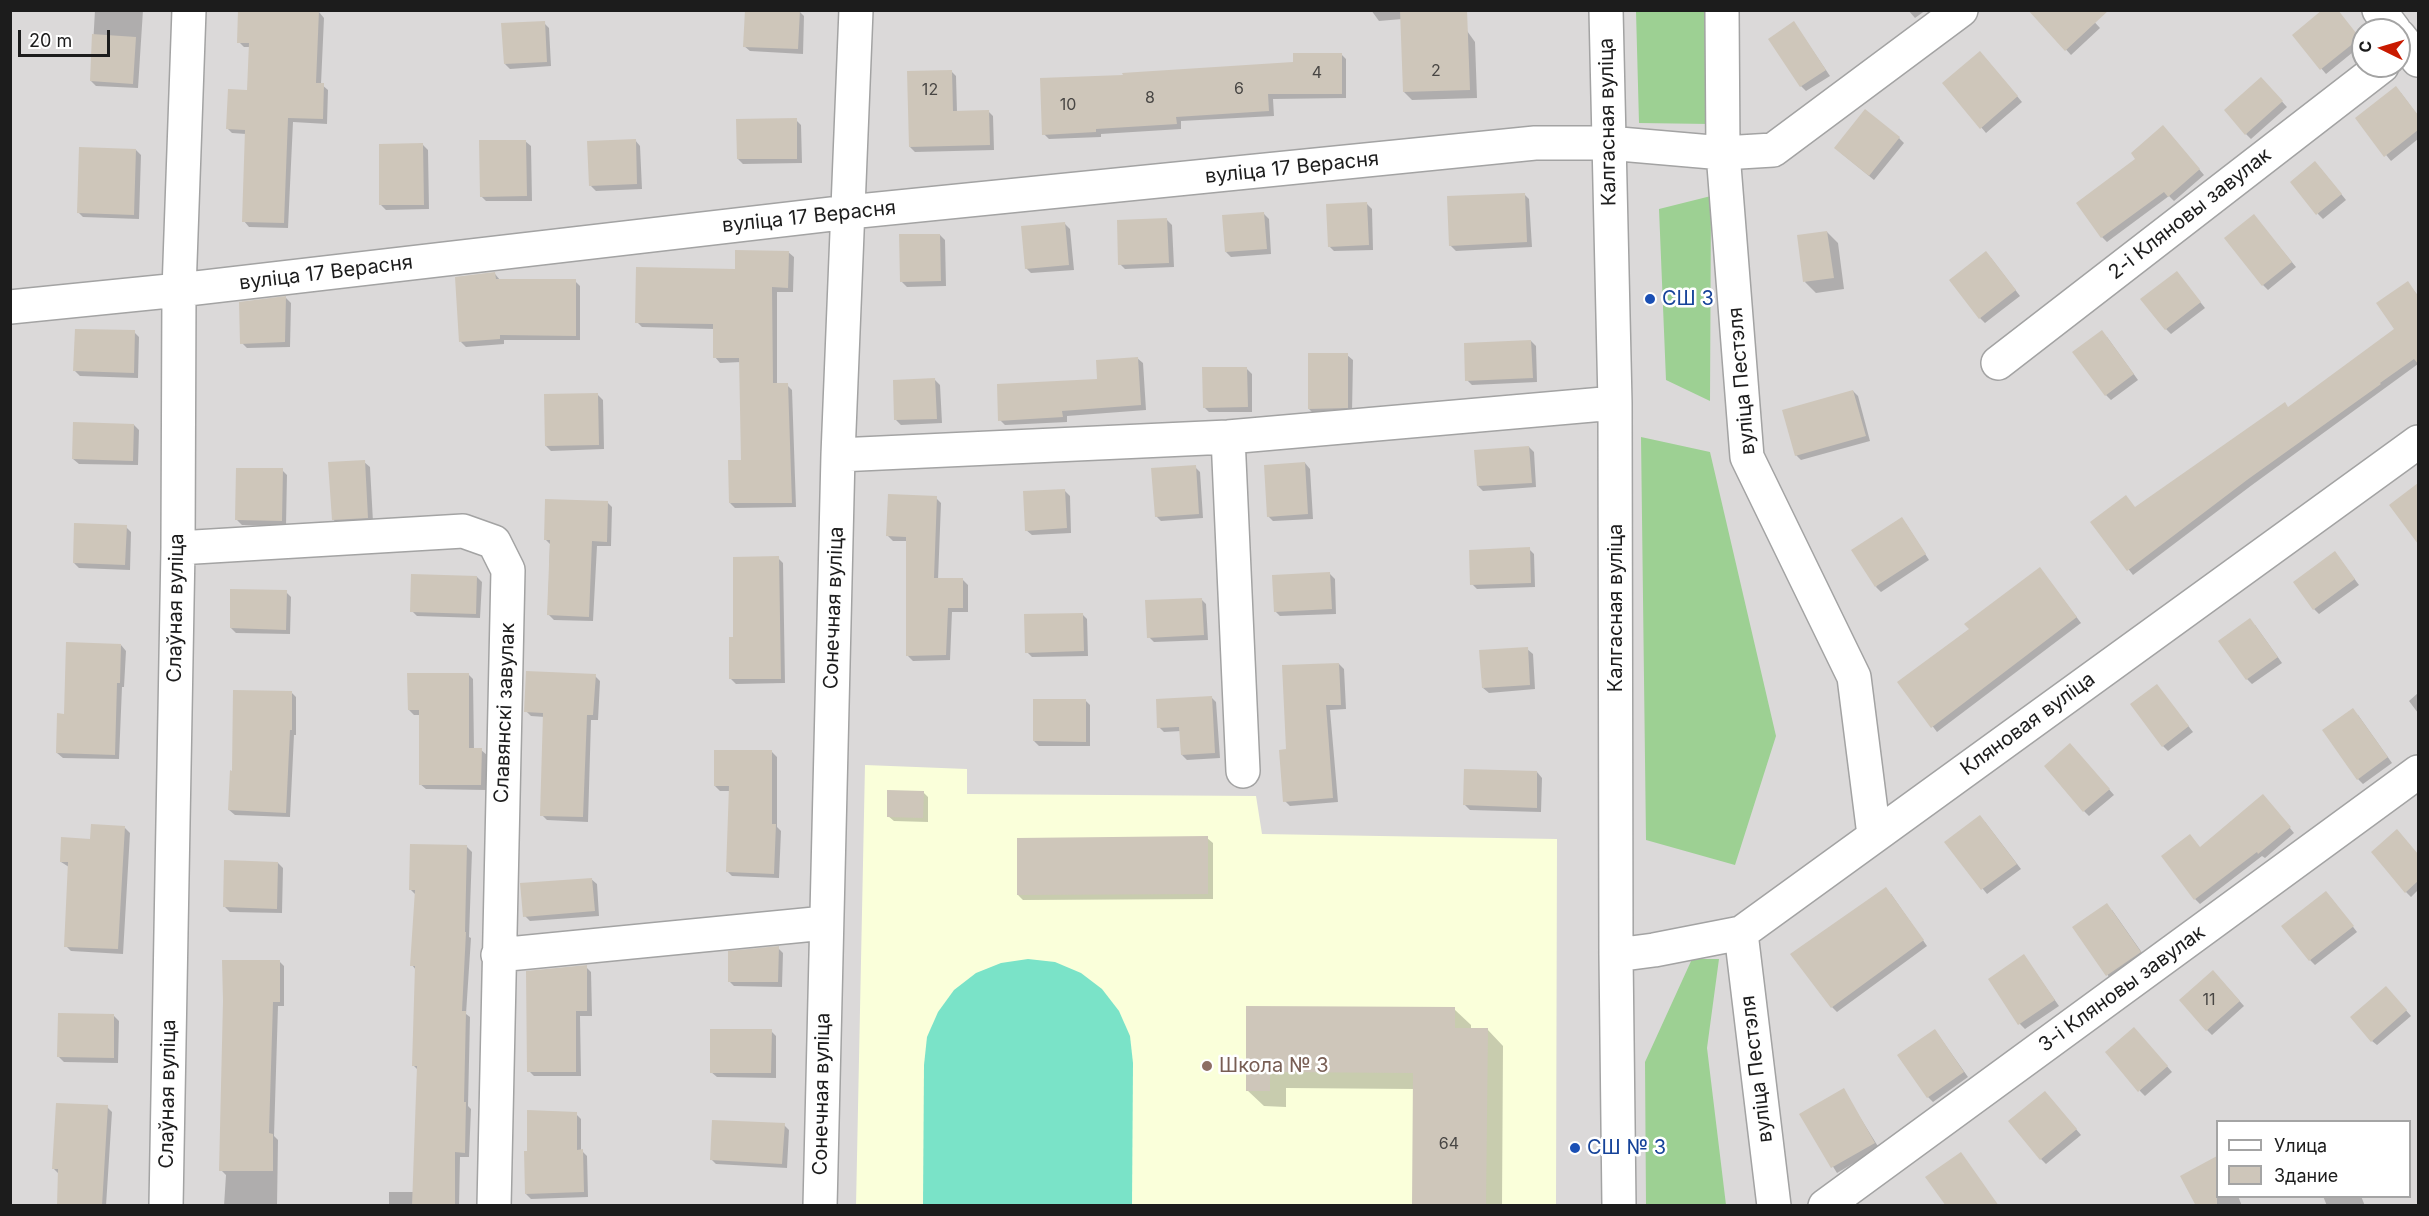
<!DOCTYPE html>
<meta charset="utf-8">
<style>
body{margin:0}
#map{position:relative;width:2429px;height:1216px;overflow:hidden;background:#efece1;font-family:Inter,sans-serif}
canvas{display:block}
.frame{position:absolute;inset:0;border:12px solid #1c1c1c;pointer-events:none}
.legend{position:absolute;left:2216px;top:1120px;width:195px;height:78px;box-sizing:border-box;background:#fff;border:2px solid #a4a4a4;margin:0;padding:8px 10px;list-style:none;font-size:18px;color:#1c1c1c}
.legend li{display:flex;align-items:center;gap:12px;height:30px}
.legend b{width:30px;border:2px solid #a4a4a4}
.north{position:absolute;left:2351px;top:18px;width:60px;height:60px;box-sizing:border-box;background:#fff;border:2px solid #a4a4a4;border-radius:50%;rotate:275deg;font-size:16px;font-weight:700;line-height:24px;text-align:center;color:#1c1c1c}
.north::after{content:'';display:block;margin:auto;width:21px;height:27px;background:#c91a00;clip-path:polygon(50% 0,100% 100%,50% 72%,0 100%)}
.scale{position:absolute;left:18px;top:30px;width:92px;height:27px;box-sizing:border-box;border:3px solid #1c1c1c;border-top:0;padding-left:8px;font-size:18px;line-height:21px;white-space:nowrap;color:#1c1c1c;-webkit-text-stroke:4px #fff;paint-order:stroke}
</style>
<div id="map">
<canvas width="2429" height="1216"></canvas>
<div class="frame"></div>
<ul class="legend">
<li><b style="height:8px;background:#fff"></b>Улица</li>
<li><b style="height:16px;background:#cec6ba"></b>Здание</li>
</ul>
<div class="north">С</div>
<div class="scale">20 m</div>
</div>
<script>
const c = document.querySelector('canvas').getContext('2d');
c.lineJoin = 'round';
function paint(path, color) { c.fillStyle = color; c.fill(path, 'evenodd'); }
const poly = rows => new Path2D(rows.map(r => 'M' + r).join(''));
function trace(path, color, width, dash) { c.strokeStyle = color; c.lineWidth = width; c.lineCap = dash ? 'butt' : 'round'; c.setLineDash(dash || []); c.stroke(path); }
function drawText(font, color, halo, rows, align = 'center') {
  c.font = font + ' Inter,sans-serif'; c.lineWidth = 5; c.setLineDash([]); c.textBaseline = 'middle'; c.strokeStyle = halo; c.fillStyle = color; for (const [text, x, y, turn = 0] of rows) {
    c.save(); c.translate(x, y); c.rotate((+turn || 0) * Math.PI / 180); c.textAlign = isNaN(turn) ? turn : align; if (halo) c.strokeText(text, 0, 0); c.fillText(text, 0, 0); c.restore();
  }
}
const residential = poly([
 [11,11,2418,11,2418,1205,11,1205],
 [2363,30,2399,30,2399,66,2363,66],
 [2218,1122,2410,1122,2410,1196,2218,1196]
]);
const education = poly([
 [865,765,967,769,967,794,1256,796,1262,834,1557,839,1556,1205,856,1206]
]);
const forest = poly([
 [1636,11,1711,11,1710,124,1639,123],
 [1711,196,1710,401,1666,380,1659,209],
 [1641,437,1710,452,1776,736,1735,865,1646,840],
 [1692,959,1719,959,1707,1048,1726,1205,1646,1205,1645,1062]
]);
const pitch = poly([
 [1028,959,1055,962,1081,973,1102,989,1119,1011,1130,1036,1133,1063,1132,1205,923,1205,924,1065,927,1037,938,1012,954,990,976,973,1001,963]
]);
const shadow = poly([
 [95,10,143,10,138,88,96,86,91,81],
 [1371,10,1452,10,1475,42,1477,98,1412,100,1404,92,1402,19,1379,21],
 [1908,10,1926,10,1915,18],
 [2030,10,2087,14,2100,28,2071,55],
 [2337,10,2363,44,2326,74,2294,36],
 [799,11,804,16,803,54,750,51,744,46],
 [319,12,324,18,321,84,328,90,327,124,293,122,288,228,249,227,244,221,246,134,232,133,227,128,248,91,250,47,244,47,239,42],
 [544,23,549,28,551,66,510,69,505,64],
 [1794,23,1830,76,1806,91,1801,86],
 [1341,54,1346,59,1346,98,1273,99,1274,116,1181,121,1181,129,1101,134,1101,137,1049,139,1044,134,1124,76,1295,63],
 [1985,58,2022,102,1986,133,1944,83],
 [951,71,956,76,957,112,988,111,993,116,994,150,915,152,910,147],
 [2266,84,2287,107,2251,139,2246,134],
 [2401,93,2418,116,2418,139,2391,161,2357,119],
 [796,120,801,125,802,163,743,164,738,159],
 [2168,132,2204,175,2174,201,2169,196,2107,242,2102,237,2138,159],
 [1899,138,1904,143,1874,180,1841,153],
 [635,140,640,146,642,189,596,191,591,186],
 [525,141,531,146,532,201,486,201,481,196],
 [423,145,428,150,429,209,386,210,381,205],
 [136,150,141,155,139,219,83,217,78,212],
 [2320,168,2346,200,2323,219,2318,214],
 [1524,194,1529,199,1532,247,1456,251,1450,245],
 [1367,204,1372,209,1373,250,1334,251,1329,246],
 [1264,214,1269,219,1271,254,1231,257,1226,252],
 [1167,220,1172,225,1174,267,1125,269,1120,264],
 [2258,221,2296,267,2268,290,2263,285],
 [1065,224,1070,229,1074,270,1031,273,1026,268],
 [1827,232,1838,243,1844,289,1816,293,1805,282],
 [940,235,945,240,946,286,907,287,901,281],
 [788,252,794,257,793,292,777,292,777,385,787,385,792,390,796,507,735,508,730,503,743,462,741,362,720,363,715,357,714,329,642,327,637,322,736,271],
 [1991,258,2020,296,1985,323,1980,318],
 [495,274,500,280,575,281,580,286,580,340,504,340,504,344,466,347,461,342],
 [2181,278,2205,308,2171,334,2166,329],
 [2408,283,2418,296,2418,364,2252,485,2133,575,2092,522,2136,509,2289,408,2396,330],
 [286,298,291,303,290,347,247,348,242,343],
 [134,332,139,337,138,378,80,376,75,371],
 [2107,337,2138,380,2111,400,2106,395],
 [1531,341,1536,346,1537,382,1472,385,1467,380],
 [1347,355,1353,360,1352,412,1314,414,1309,409],
 [1137,358,1143,363,1146,410,1067,416,1067,422,1005,425,1000,420,1099,381],
 [1246,368,1252,374,1252,412,1209,412,1204,407],
 [935,380,940,385,942,423,901,425,896,420],
 [1853,391,1858,396,1870,441,1801,460,1796,455],
 [597,394,603,400,604,449,551,451,546,446],
 [134,425,139,430,138,465,79,464,73,459],
 [1529,447,1534,452,1536,487,1483,491,1478,486],
 [364,462,370,467,373,522,338,525,333,519],
 [1305,463,1310,469,1313,519,1273,521,1268,516],
 [1195,467,1200,472,1203,518,1161,521,1156,516],
 [282,470,287,475,286,526,242,525,237,520],
 [2418,485,2418,541,2391,505],
 [1064,490,1070,496,1071,533,1032,535,1026,530],
 [936,498,941,503,938,580,962,579,968,585,968,612,952,612,950,660,913,661,908,656,908,541,893,541,888,536],
 [607,502,612,507,611,546,597,546,593,621,554,620,548,614,550,544,545,539],
 [1906,524,1929,560,1881,592,1876,587],
 [126,527,131,532,130,570,79,568,74,563],
 [1529,549,1534,554,1535,587,1477,589,1472,584],
 [778,558,783,563,785,683,736,684,731,679,734,638],
 [2339,558,2359,585,2319,614,2314,609],
 [1330,574,1335,579,1336,614,1280,616,1275,611],
 [2044,574,2081,623,1937,732,1899,682],
 [477,577,482,582,480,618,417,616,412,611],
 [286,592,291,597,290,634,236,633,231,628],
 [1201,599,1206,604,1208,640,1154,642,1149,637],
 [1082,614,1087,619,1088,656,1032,657,1027,652],
 [2255,625,2282,663,2252,684,2247,679],
 [121,645,126,651,124,687,122,687,119,759,63,758,57,753,65,715],
 [1527,649,1533,654,1535,689,1489,693,1483,688],
 [1339,664,1344,669,1346,709,1330,710,1338,802,1290,806,1285,801,1287,751],
 [468,674,473,679,474,750,481,750,487,755,486,790,426,789,420,784,421,715,414,715,409,710],
 [595,676,600,681,598,720,591,720,588,822,547,820,542,815,545,717,531,716,526,711],
 [2157,686,2193,732,2168,751,2163,746],
 [291,692,296,697,296,735,294,735,290,817,235,815,229,810],
 [2418,693,2418,713,2409,701],
 [1211,697,1216,702,1220,758,1187,760,1182,755,1181,731,1164,732,1159,727],
 [1085,700,1090,705,1090,746,1039,746,1034,741],
 [2358,715,2392,763,2363,784,2358,779],
 [2075,750,2114,795,2089,816,2084,811],
 [772,752,777,757,777,827,781,831,779,878,732,876,727,871,730,791,720,791,715,786],
 [1537,772,1542,778,1541,812,1470,810,1465,805],
 [923,792,928,797,928,822,894,821,888,816],
 [2268,801,2294,833,2265,858,2262,856,2200,904,2195,899,2201,849],
 [1985,822,2021,869,1987,894,1946,843],
 [125,828,130,833,123,954,71,951,66,946,69,867,61,862,91,840],
 [2402,836,2418,855,2418,890,2411,897,2406,892],
 [1207,838,1213,843,1213,899,1023,900,1018,895],
 [467,847,472,852,469,937,471,938,466,1014,470,1017,468,1106,471,1109,469,1157,460,1157,459,1206,389,1206,389,1192,414,1192,418,1070,414,1066,416,970,412,965,416,895,410,889],
 [278,863,283,868,282,913,230,912,225,907],
 [591,879,597,884,599,916,530,921,525,916],
 [1891,894,1927,946,1837,1012,1832,1007],
 [2331,898,2357,932,2315,965,2310,960],
 [2112,910,2145,957,2112,981,2074,928],
 [778,948,783,953,782,987,734,986,729,981],
 [2024,956,2059,1006,2025,1029,2020,1024],
 [279,961,284,966,284,1006,278,1006,274,1136,278,1140,277,1206,224,1206,226,1175,221,1170],
 [586,967,591,972,592,1016,580,1016,581,1076,534,1076,529,1071],
 [2218,977,2244,1006,2212,1035,2207,1030],
 [2391,993,2411,1016,2377,1045,2372,1041],
 [1248,1007,1454,1009,1471,1025,1471,1029,1487,1029,1503,1046,1502,1206,1413,1206,1414,1089,1286,1088,1286,1107,1264,1106,1247,1090],
 [114,1016,119,1021,118,1063,64,1062,58,1056],
 [771,1031,776,1036,776,1078,717,1077,711,1072],
 [2139,1034,2172,1072,2145,1096,2140,1091],
 [1939,1036,1968,1077,1933,1102,1928,1097],
 [1843,1090,1879,1148,1837,1173,1801,1115],
 [2050,1098,2081,1135,2046,1164,2041,1159],
 [107,1107,112,1112,106,1206,59,1206,58,1173,53,1168],
 [576,1114,581,1119,581,1150,587,1156,588,1197,531,1199,526,1194],
 [784,1125,789,1130,787,1168,716,1164,711,1159],
 [2215,1159,2218,1162,2218,1196,2238,1196,2242,1206,2198,1206],
 [2323,1196,2361,1196,2365,1206,2327,1206]
]);
const building = poly([
 [238,10,319,10,316,83,324,83,323,119,288,118,284,223,242,222,245,130,226,129,228,89,247,90,249,43,237,43],
 [745,10,800,10,798,49,743,47],
 [1400,10,1467,10,1470,90,1403,92],
 [2028,10,2109,10,2065,51],
 [2322,10,2338,10,2360,38,2320,70,2292,35],
 [545,21,547,62,504,64,501,23],
 [1794,21,1826,70,1800,87,1768,39],
 [92,34,136,37,133,84,90,81],
 [1980,51,2018,96,1980,129,1942,83],
 [1293,53,1342,53,1342,94,1268,94,1269,111,1176,117,1177,124,1096,129,1096,132,1042,135,1040,78,1123,75,1122,73,1293,62],
 [952,70,953,111,989,110,990,145,909,147,907,71],
 [2261,77,2283,101,2245,135,2224,110],
 [2396,86,2418,115,2418,130,2384,157,2355,118],
 [1865,109,1900,137,1869,176,1834,148],
 [797,118,797,159,737,159,736,119],
 [2163,125,2200,169,2168,197,2164,192,2101,238,2076,203,2135,159,2131,153],
 [636,139,637,184,589,186,587,141],
 [479,140,526,140,527,196,480,197],
 [423,143,424,205,379,205,379,144],
 [79,147,136,149,134,215,77,213],
 [2315,161,2342,194,2316,215,2290,182],
 [1525,193,1527,242,1449,246,1447,196],
 [1367,202,1369,245,1328,247,1326,204],
 [1264,212,1267,249,1225,252,1222,215],
 [2254,214,2292,262,2262,286,2224,238],
 [1167,218,1169,263,1118,265,1117,220],
 [1065,222,1069,265,1025,269,1021,226],
 [1827,231,1834,278,1803,282,1797,235],
 [899,234,940,234,941,281,900,282],
 [735,250,789,251,788,288,772,287,773,383,788,383,792,503,729,503,728,460,741,460,739,358,713,358,713,324,635,323,636,267,735,269],
 [1986,251,2016,290,1979,319,1949,280],
 [2177,271,2201,302,2165,330,2140,299],
 [495,272,496,279,576,279,576,336,500,335,500,339,459,342,455,277],
 [2408,281,2418,296,2418,364,2414,359,2380,383,2381,384,2247,480,2127,571,2090,522,2126,495,2135,507,2285,402,2288,407,2394,329,2376,303],
 [286,296,285,342,240,344,239,302],
 [75,329,135,330,134,373,73,371],
 [2102,330,2134,374,2105,396,2072,352],
 [1531,340,1533,378,1465,381,1464,343],
 [1308,353,1348,353,1348,408,1308,409],
 [1138,357,1141,405,1062,411,1063,417,998,421,997,384,1097,379,1096,360],
 [1202,367,1247,367,1248,407,1203,408],
 [935,378,937,419,894,420,893,380],
 [1853,390,1866,436,1795,456,1782,410],
 [598,393,599,445,545,446,544,394],
 [73,422,134,424,133,461,72,459],
 [1529,446,1532,483,1477,486,1474,450],
 [365,460,368,518,332,520,328,462],
 [1305,462,1308,514,1267,517,1264,465],
 [1196,465,1199,514,1155,517,1151,468],
 [236,468,283,468,282,521,235,520],
 [2418,483,2418,544,2389,505],
 [1065,489,1067,528,1025,531,1023,491],
 [888,494,937,496,934,578,963,578,963,608,948,608,946,655,906,656,906,537,886,536],
 [545,499,608,501,607,542,592,541,589,617,547,615,550,540,544,540],
 [1902,517,1926,554,1875,587,1851,550],
 [74,523,127,525,125,565,73,563],
 [1530,547,1531,583,1470,585,1469,550],
 [2335,551,2355,579,2313,610,2293,582],
 [779,556,781,679,729,679,729,637,733,637,733,557],
 [2040,567,2077,617,1931,728,1897,682,1969,629,1964,624],
 [1330,572,1332,609,1274,612,1272,575],
 [411,574,477,576,476,614,410,612],
 [230,589,287,590,286,630,230,628],
 [1202,598,1204,635,1147,638,1145,600],
 [1083,613,1084,651,1025,653,1024,614],
 [2250,618,2278,657,2246,680,2218,641],
 [66,642,121,644,120,683,117,683,115,755,56,753,57,713,64,714],
 [1528,647,1530,685,1482,688,1479,650],
 [1339,663,1341,705,1326,705,1333,798,1283,802,1279,750,1286,749,1282,665],
 [526,671,596,674,593,715,587,715,583,817,540,816,543,713,524,712],
 [407,673,469,673,469,748,482,748,481,785,419,785,419,710,408,710],
 [2157,684,2189,726,2162,747,2130,704],
 [233,690,292,691,292,730,290,730,286,813,228,810,230,770,232,771],
 [1212,696,1215,753,1181,755,1179,727,1157,728,1156,699],
 [1033,699,1086,699,1086,742,1033,741],
 [2353,708,2388,757,2357,780,2322,730],
 [2070,743,2110,789,2083,812,2044,766],
 [714,750,772,750,772,824,776,824,774,874,726,872,729,786,714,786],
 [1464,769,1537,771,1537,808,1463,805],
 [887,790,924,791,923,818,887,817],
 [2263,794,2291,827,2258,854,2257,852,2194,900,2161,856,2190,834,2200,847],
 [1980,815,2017,864,1981,890,1944,842],
 [91,824,125,826,118,949,64,947,68,862,60,862,61,837,90,839],
 [2397,829,2418,854,2418,881,2405,893,2371,852],
 [1208,836,1208,894,1017,895,1017,838],
 [410,844,467,845,465,932,466,932,462,1011,466,1011,464,1102,466,1102,465,1153,455,1152,455,1206,412,1206,417,1066,412,1066,415,966,410,966,415,890,409,890],
 [224,860,278,862,277,909,223,907],
 [592,878,595,911,523,917,520,883],
 [1886,887,1924,940,1831,1008,1790,954],
 [2326,891,2354,926,2309,961,2281,926],
 [2107,903,2141,952,2106,976,2072,927],
 [779,946,778,982,728,982,728,951],
 [2024,954,2055,1000,2018,1025,1988,979],
 [222,960,280,960,280,1002,273,1002,269,1133,273,1134,273,1171,219,1171,223,1001],
 [587,965,587,1011,576,1011,576,1072,527,1072,526,971],
 [2213,970,2240,1001,2206,1031,2179,1000],
 [2386,986,2407,1010,2371,1042,2350,1017],
 [1246,1006,1455,1007,1455,1028,1488,1028,1486,1206,1412,1206,1413,1073,1270,1072,1270,1091,1246,1091],
 [58,1013,114,1014,114,1058,57,1057],
 [2134,1027,2168,1066,2138,1092,2105,1052],
 [710,1029,772,1029,771,1073,710,1073],
 [1935,1029,1964,1072,1927,1098,1897,1055],
 [1844,1088,1875,1143,1831,1168,1799,1114],
 [2045,1091,2077,1129,2040,1160,2008,1121],
 [56,1103,108,1105,102,1206,57,1206,58,1169,52,1169],
 [527,1110,577,1112,577,1150,583,1149,584,1192,525,1194,524,1151,527,1151],
 [712,1120,785,1123,782,1164,710,1160],
 [1961,1152,1999,1206,1946,1206,1925,1177],
 [2217,1156,2217,1206,2196,1206,2180,1176]
]);
const minor = poly([
 [1606,10,1615,403,1616,955,1619,1206],
 [1722,10,1723,153,1747,457,1854,677,1874,835],
 [2379,10,2394,30],
 [2399,36,2418,60],
 [10,307,179,290,849,212,1535,143,1608,143,1723,153,1773,150,1961,10],
 [1998,363,2382,66],
 [1228,437,1243,771],
 [838,455,1228,437,1615,403],
 [178,548,463,531,494,542,508,570,494,1206],
 [1741,933,1774,1206],
 [498,955,825,923],
 [1616,955,1654,950,1741,933,2418,442],
 [166,1206,178,548,179,290,189,10],
 [820,1206,838,455,856,10],
 [1825,1206,2418,772]
]);
const markers = [
 [1650,299,6,"#1a4fb4"],
 [1207,1066,6,"#8d6e63"],
 [1575,1148,6,"#1a4fb4"]
];
const numberNames = [
 ["2",1436,71],
 ["4",1317,73],
 ["6",1239,89],
 ["12",930,90],
 ["8",1150,98],
 ["10",1068,105],
 ["11",2209,1000],
 ["64",1449,1144]
];
const streetNames = [
 ["Калгасная вуліца",1608,122,-91],
 ["вуліца 17 Верасня",1292,168,-6],
 ["2-і Кляновы завулак",2190,214,-38],
 ["вуліца 17 Верасня",809,217,-6],
 ["вуліца 17 Верасня",326,273,-7],
 ["вуліца Пестэля",1742,381,-95],
 ["Слаўная вуліца",176,608,-89],
 ["Сонечная вуліца",834,608,-88],
 ["Калгасная вуліца",1616,608,-90],
 ["Славянскі завулак",505,713,-88],
 ["Кляновая вуліца",2028,724,-36],
 ["3-і Кляновы завулак",2122,989,-36],
 ["вуліца Пестэля",1757,1069,-97],
 ["Слаўная вуліца",168,1094,-89],
 ["Сонечная вуліца",822,1094,-89]
];
const transitNames = [
 ["СШ 3",1662,299],
 ["СШ № 3",1587,1148]
];
const educationNames = [
 ["Школа № 3",1219,1066]
];
paint(residential, '#dbd9d9');
paint(education, '#faffda');
paint(forest, '#9dd093');
paint(pitch, '#7ae3c8');
paint(shadow, '#0003');
paint(building, '#cec6ba');
trace(minor, '#a3a3a3', 36);
trace(minor, '#fff', 33);
for (const [x, y, r, color] of markers) { const dot = new Path2D(); dot.arc(x, y, r, 0, 2 * Math.PI); c.fillStyle = color; c.fill(dot); trace(dot, '#fff', 2); }
drawText('16px', '#484644', null, numberNames);
drawText('20px', '#1c1c1c', '#fff', streetNames);
drawText('20px', '#164399', '#fff', transitNames, 'left');
drawText('20px', '#785e54', '#fff', educationNames, 'left');
</script>
